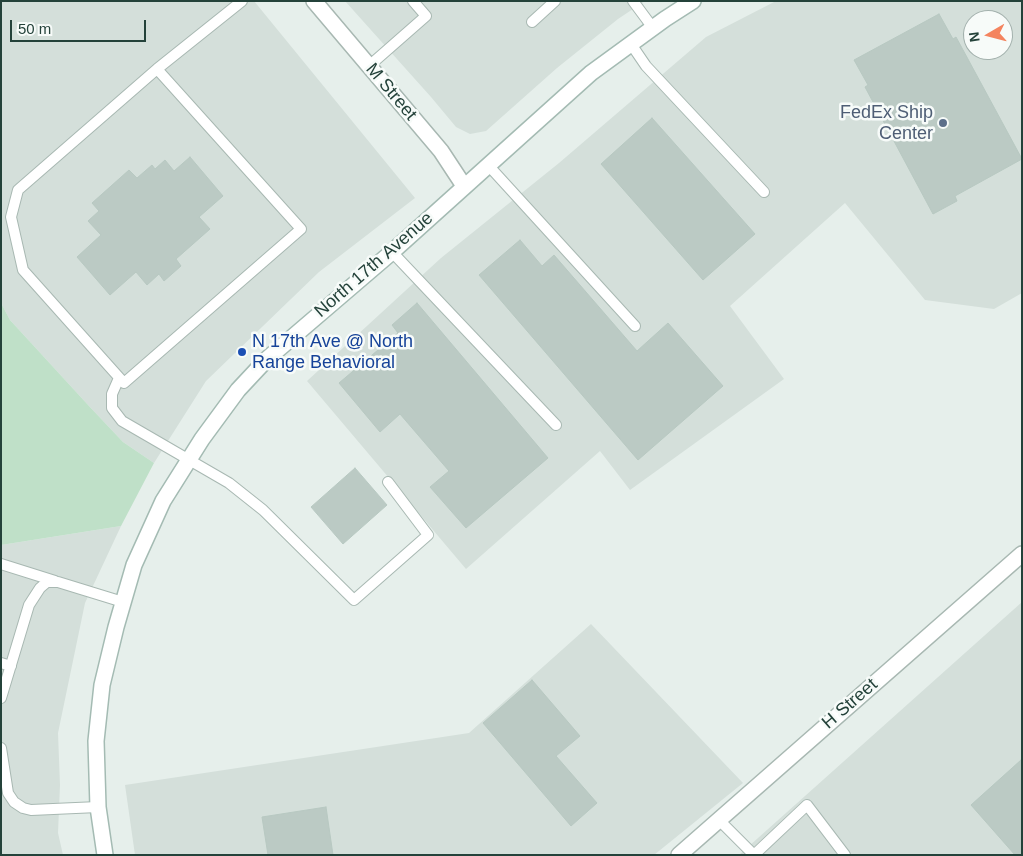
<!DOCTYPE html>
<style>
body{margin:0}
#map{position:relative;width:1023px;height:856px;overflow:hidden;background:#e6efeb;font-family:Helvetica,sans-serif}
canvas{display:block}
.frame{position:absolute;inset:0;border:2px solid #24423a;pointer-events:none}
.north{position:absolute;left:963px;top:10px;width:50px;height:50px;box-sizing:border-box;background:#f7fbf9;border:1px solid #a3b1ad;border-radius:50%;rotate:262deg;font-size:14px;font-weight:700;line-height:20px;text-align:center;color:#24423a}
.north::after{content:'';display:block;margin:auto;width:18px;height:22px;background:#f4845f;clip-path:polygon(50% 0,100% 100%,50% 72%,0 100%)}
.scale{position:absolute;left:10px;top:20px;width:136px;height:22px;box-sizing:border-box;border:2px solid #24423a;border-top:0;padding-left:6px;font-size:15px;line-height:18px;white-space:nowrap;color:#24423a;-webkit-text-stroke:4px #f7fbf9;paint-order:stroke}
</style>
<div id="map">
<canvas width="1023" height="856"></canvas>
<div class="frame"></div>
<div class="north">N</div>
<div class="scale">50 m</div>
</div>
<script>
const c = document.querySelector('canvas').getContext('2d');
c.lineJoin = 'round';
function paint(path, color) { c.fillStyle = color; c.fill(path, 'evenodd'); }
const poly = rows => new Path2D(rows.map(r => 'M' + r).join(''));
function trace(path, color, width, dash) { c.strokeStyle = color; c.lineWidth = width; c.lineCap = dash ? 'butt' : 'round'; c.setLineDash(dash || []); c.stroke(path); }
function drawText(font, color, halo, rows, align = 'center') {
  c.font = font + ' Helvetica,sans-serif'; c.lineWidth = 5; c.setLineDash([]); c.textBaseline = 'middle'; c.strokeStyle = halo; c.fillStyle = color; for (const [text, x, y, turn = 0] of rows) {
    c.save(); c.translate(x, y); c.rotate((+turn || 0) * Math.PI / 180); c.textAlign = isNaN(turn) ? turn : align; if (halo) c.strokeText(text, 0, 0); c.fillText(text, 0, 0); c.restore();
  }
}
const built = poly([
 [1,1,254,1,415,198,319,272,206,381,154,463,123,442,89,406,10,320,1,303],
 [345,1,645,1,618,19,557,68,486,131,470,134,456,127,431,97],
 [776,1,1022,1,1022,293,994,309,925,300,845,203,730,306,784,379,630,490,600,451,466,569,307,381,441,258,559,163,706,37],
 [973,20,1003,20,1003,50,973,50],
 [121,526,85,603,58,733,60,785,58,833,63,855,1,855,1,545],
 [1022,602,1022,855,739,855],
 [591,624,743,783,654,855,135,855,125,785,469,733]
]);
const green = poly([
 [1,303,10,320,89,406,123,442,154,463,121,526,1,545]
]);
const building = poly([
 [939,14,953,39,956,37,1022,159,955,196,957,201,933,214,865,87,868,85,854,60,939,14],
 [652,118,755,234,703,280,601,164,652,118],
 [190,157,223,196,199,217,210,229,176,259,181,266,164,281,159,274,147,285,136,272,110,295,77,257,101,235,88,221,99,211,92,203,129,170,137,178,152,165,155,169,165,160,174,171,190,157],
 [520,240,542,266,554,255,637,351,668,323,723,386,638,460,479,275,520,240],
 [417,303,548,458,466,528,430,487,449,471,400,414,380,432,339,383,398,333,392,325,417,303],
 [355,468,387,505,343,544,311,507,355,468],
 [532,680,580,736,556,756,597,803,571,826,483,723,532,680],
 [1021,760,1022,855,1015,855,971,805,1021,760],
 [326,807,333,855,268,855,262,817,326,807]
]);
const lane = poly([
 [633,1,653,28],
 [532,22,555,1],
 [631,44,646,66,764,192],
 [369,66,426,16,413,1],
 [157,69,301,229,124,383,23,270,11,217,18,190,157,69,242,1],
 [488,165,635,326],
 [392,252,556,425],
 [119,378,112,394,112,408,122,421,229,483,263,510,354,600,428,535,388,482],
 [1,564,55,581],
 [1,663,11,666],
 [1,698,29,605,40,588,47,582,58,582,123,602],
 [1,748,8,793,14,802,23,808,31,810,98,807],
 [718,819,754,855],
 [754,855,807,805,845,855]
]);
const street = poly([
 [314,1,441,151,464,186],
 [679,855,1022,554]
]);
const secondary = poly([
 [105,855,98,807,96,741,102,685,116,627,134,565,163,501,202,439,238,390,267,359,392,252,591,73,665,19,693,1]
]);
const markers = [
 [943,123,5,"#5c6f8a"],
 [242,352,5,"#1a4fb4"]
];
const streetNames = [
 ["M Street",391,92,50],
 ["North 17th Avenue",374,265,-41],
 ["H Street",850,704,-41]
];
const serviceNames = [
 ["FedEx Ship",933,113],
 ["Center",933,134]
];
const transitNames = [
 ["N 17th Ave @ North",252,342],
 ["Range Behavioral",252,363]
];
paint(built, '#d4dfda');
paint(green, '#bfe0c8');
paint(building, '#bbcac4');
trace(building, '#b8c9c2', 1);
trace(lane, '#a8b8b2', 12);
trace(street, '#a8b8b2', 18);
trace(secondary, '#a4bbb3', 18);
trace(lane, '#fff', 10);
trace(street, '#fff', 15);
trace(secondary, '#fff', 15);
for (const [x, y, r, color] of markers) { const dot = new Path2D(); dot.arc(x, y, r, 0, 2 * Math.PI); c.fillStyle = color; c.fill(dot); trace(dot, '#f7fbf9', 2); }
drawText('18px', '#24423a', '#f7fbf9', streetNames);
drawText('18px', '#4e5e75', '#f7fbf9', serviceNames, 'right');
drawText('18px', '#164399', '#f7fbf9', transitNames, 'left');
</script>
